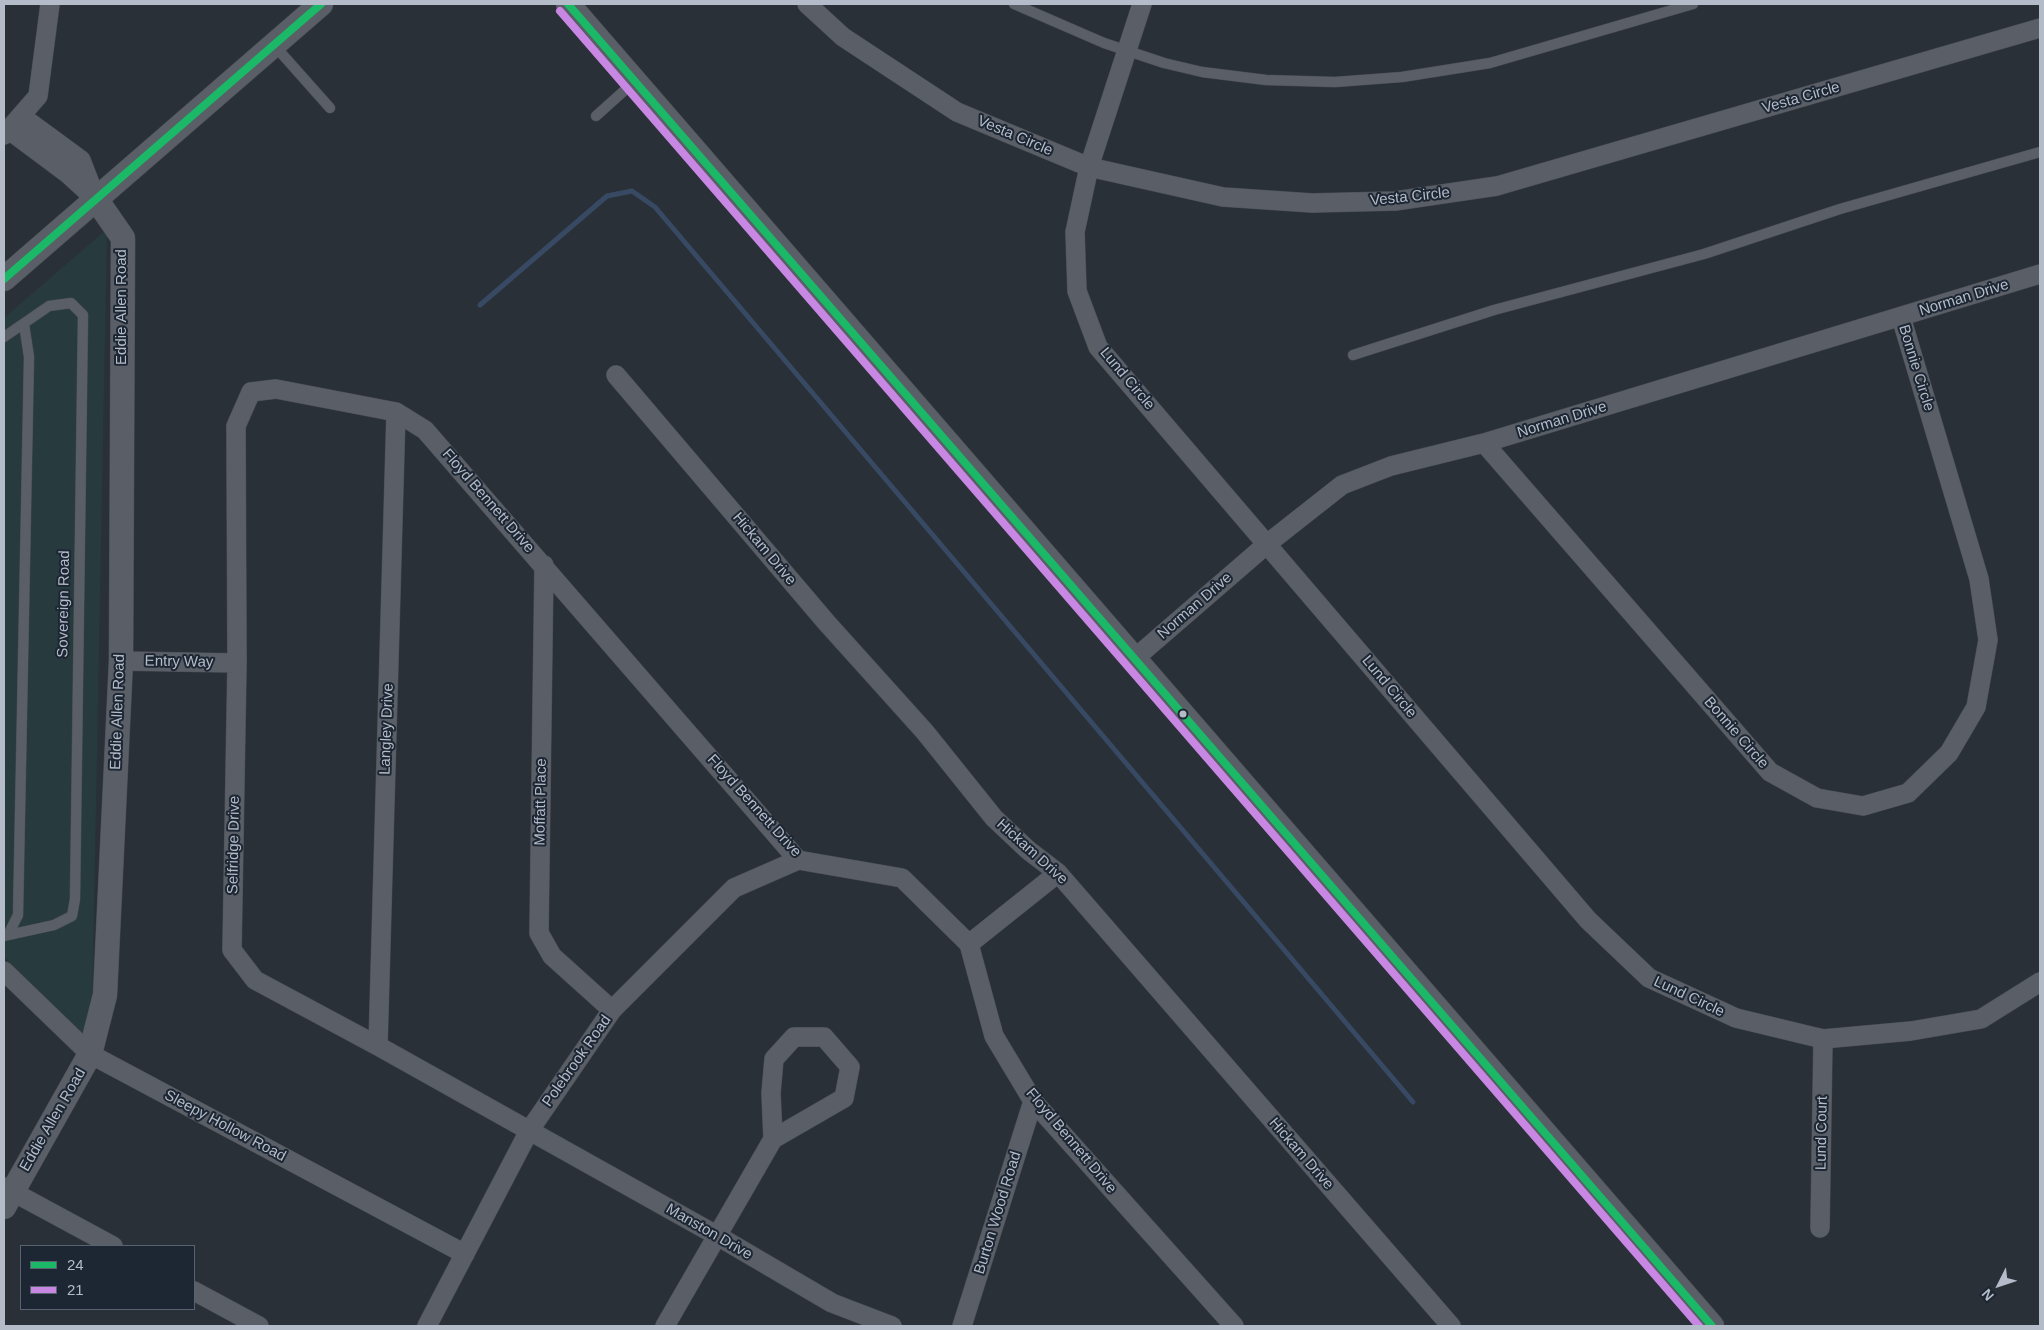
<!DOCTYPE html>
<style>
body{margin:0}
#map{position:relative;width:2044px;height:1330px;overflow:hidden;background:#2a3038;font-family:Arial,sans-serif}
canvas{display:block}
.frame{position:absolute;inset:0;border:5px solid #b4bcc9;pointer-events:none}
.legend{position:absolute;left:20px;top:1245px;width:175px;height:65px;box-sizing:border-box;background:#1d2633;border:1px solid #59626f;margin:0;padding:6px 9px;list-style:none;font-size:15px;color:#b4bcc9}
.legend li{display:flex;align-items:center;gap:10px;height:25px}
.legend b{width:25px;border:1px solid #59626f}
.north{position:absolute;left:1974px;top:1260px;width:50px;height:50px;-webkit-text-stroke:4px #1d2633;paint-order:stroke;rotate:229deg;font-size:14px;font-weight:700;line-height:20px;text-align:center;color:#b4bcc9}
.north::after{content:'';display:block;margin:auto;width:18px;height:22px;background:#b4bcc9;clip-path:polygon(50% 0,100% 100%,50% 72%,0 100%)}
</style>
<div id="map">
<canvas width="2044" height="1330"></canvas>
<div class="frame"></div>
<ul class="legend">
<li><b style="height:6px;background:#1ab867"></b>24</li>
<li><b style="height:6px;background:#c787e3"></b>21</li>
</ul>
<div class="north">N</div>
</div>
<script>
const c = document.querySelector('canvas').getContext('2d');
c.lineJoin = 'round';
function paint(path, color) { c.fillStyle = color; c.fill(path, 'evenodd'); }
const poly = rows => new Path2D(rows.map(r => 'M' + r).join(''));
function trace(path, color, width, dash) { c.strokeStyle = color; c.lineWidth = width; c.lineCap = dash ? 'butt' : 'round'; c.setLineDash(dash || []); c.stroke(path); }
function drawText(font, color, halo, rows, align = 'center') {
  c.font = font + ' Arial,sans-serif'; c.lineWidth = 4; c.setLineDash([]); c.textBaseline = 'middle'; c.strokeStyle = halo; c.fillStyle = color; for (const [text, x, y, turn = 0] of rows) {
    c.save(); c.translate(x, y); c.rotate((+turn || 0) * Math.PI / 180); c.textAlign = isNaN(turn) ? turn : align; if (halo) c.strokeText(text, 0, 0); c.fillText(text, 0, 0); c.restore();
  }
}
const green = poly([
 [107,229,92,1011,85,1035,4,957,4,318]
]);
const stream = poly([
 [480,305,607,196,632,191,655,207,1413,1102]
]);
const service = poly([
 [1014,4,1104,43,1164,63,1202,72,1266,80,1335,82,1402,77,1490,63,1693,4],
 [274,45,330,108],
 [596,116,635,81],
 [4,337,49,306,71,303,83,315,75,899,72,916,54,925,4,936],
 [1353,355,1494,310,1704,254,1840,209,2040,152],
 [8,935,18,915,29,357,24,324]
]);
const minor = poly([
 [807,4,843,37,957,112,1089,167,1223,197,1312,203,1395,201,1497,186,2040,28],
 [1142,4,1089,167,1075,232,1077,291,1098,347,1588,920,1649,978,1736,1018,1823,1039,1911,1031,1981,1019,2040,982],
 [21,116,81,160,96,199],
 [9,130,68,174,92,196],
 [4,135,38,96,50,4],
 [616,375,826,622,925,732,994,818,1028,850,1058,873,1451,1326],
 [1484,443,1770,772,1817,798,1863,806,1908,793,1949,753,1976,707,1988,640,1979,579,1901,317],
 [544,565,539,933,552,956,612,1010],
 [1134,659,1267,544,1342,485,1391,466,1484,443,2040,274],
 [121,661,237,663],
 [969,944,1058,873],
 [4,971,90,1054,465,1254],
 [378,1046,396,412],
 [4,1187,113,1246],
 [1820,1228,1823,1039],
 [194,1291,259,1326],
 [427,1326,529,1131,612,1010,734,888,798,860],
 [665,1326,773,1139,844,1098,850,1067,824,1037,794,1037,774,1059,771,1093,773,1139],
 [892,1326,832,1303,716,1235,378,1046,255,980,232,950,237,663,236,426,251,392,276,389,396,412,425,430,798,860,902,878,969,944,994,1036,1033,1101,1234,1326],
 [962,1326,1033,1101]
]);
const tertiary = poly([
 [568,4,1712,1326],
 [4,279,321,4],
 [4,1207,90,1054,105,995,121,661,123,238,96,199]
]);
const bus1 = poly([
 [568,4,1712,1326],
 [4,279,321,4]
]);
const bus2 = poly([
 [560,11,1699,1326]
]);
const markers = [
 [1183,714,4.5,"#b4bcc9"]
];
const streetNames = [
 ["Vesta Circle",1801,98,-16],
 ["Vesta Circle",1015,136,23],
 ["Vesta Circle",1410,197,-6],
 ["Norman Drive",1964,298,-17],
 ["Eddie Allen Road",122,307,-90],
 ["Bonnie Circle",1916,368,73],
 ["Lund Circle",1127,379,50],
 ["Norman Drive",1562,420,-17],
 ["Floyd Bennett Drive",488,501,49],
 ["Hickam Drive",764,549,50],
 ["Sovereign Road",64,604,-89],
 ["Norman Drive",1195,606,-41],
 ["Entry Way",179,662,1],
 ["Lund Circle",1389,687,50],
 ["Eddie Allen Road",118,712,-88],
 ["Langley Drive",387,729,-88],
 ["Bonnie Circle",1736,733,49],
 ["Moffatt Place",541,802,-89],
 ["Floyd Bennett Drive",754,806,48],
 ["Selfridge Drive",234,845,-89],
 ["Hickam Drive",1032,852,42],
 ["Lund Circle",1689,997,25],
 ["Polebrook Road",577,1061,-55],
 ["Eddie Allen Road",53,1120,-60],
 ["Sleepy Hollow Road",225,1126,28],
 ["Lund Court",1822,1133,-89],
 ["Floyd Bennett Drive",1071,1141,50],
 ["Hickam Drive",1301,1154,49],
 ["Burton Wood Road",998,1213,-73],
 ["Manston Drive",709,1232,30]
];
paint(green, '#273a3e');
trace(stream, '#384963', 5);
trace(service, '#484c53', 11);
trace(minor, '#484c53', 20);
trace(tertiary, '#484c53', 25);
trace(service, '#5a5e66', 10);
trace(minor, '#5a5e66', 19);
trace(tertiary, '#5a5e66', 24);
trace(bus1, '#1ab867', 8);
trace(bus2, '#c787e3', 8);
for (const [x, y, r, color] of markers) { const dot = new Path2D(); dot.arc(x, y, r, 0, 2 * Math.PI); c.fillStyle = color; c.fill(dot); trace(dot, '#1d2633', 2); }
drawText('15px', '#b4bcc9', '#1d2633', streetNames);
</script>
